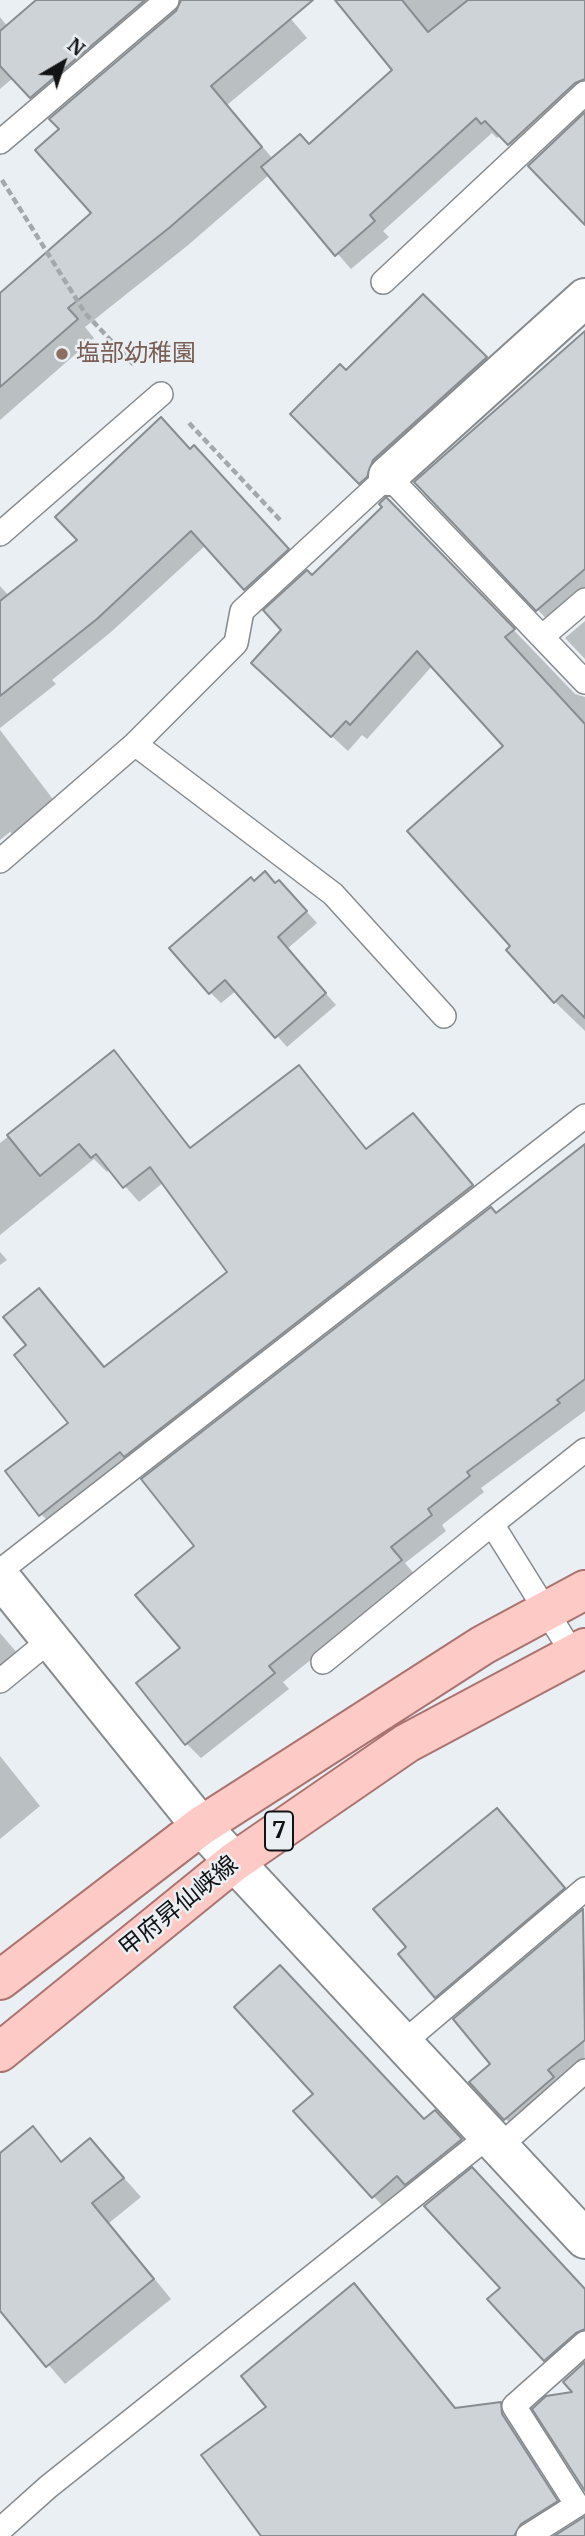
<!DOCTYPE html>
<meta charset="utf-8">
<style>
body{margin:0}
#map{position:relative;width:585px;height:2536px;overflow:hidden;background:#e9eff3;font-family:Merriweather,serif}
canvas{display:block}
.north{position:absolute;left:28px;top:28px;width:70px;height:70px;-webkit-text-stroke:5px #e9eff3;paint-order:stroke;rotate:39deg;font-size:19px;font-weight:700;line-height:28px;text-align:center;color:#111314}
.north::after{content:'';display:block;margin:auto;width:24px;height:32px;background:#111314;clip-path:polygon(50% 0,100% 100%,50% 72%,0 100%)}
</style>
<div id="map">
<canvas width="585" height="2536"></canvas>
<div class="north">N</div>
</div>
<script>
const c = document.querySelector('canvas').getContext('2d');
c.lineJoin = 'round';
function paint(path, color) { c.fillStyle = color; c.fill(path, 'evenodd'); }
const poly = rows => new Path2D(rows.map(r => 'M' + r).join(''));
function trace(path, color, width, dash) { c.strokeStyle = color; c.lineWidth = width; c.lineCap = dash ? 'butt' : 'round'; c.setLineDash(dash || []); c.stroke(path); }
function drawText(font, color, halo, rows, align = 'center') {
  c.font = font + ' Merriweather,"Noto Sans JP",serif'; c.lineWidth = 5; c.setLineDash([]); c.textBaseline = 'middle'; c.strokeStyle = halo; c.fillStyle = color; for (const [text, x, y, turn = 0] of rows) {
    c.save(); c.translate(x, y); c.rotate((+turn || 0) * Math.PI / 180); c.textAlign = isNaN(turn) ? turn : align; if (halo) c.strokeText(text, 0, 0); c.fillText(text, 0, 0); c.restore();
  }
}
const shadow = poly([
 [39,0,275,0,307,38,227,105,273,159,310,146,395,71,337,0,585,0,585,83,525,159,501,135,497,138,492,133,383,231,389,237,351,269,269,175,187,246,85,327,94,338,0,420,0,295,94,214,62,129,181,6,49,115,13,78,0,89,0,17,8,27],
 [423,296,500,373,375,497,292,414,346,372],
 [585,334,585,610,559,632,416,483],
 [191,451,208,461,301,564,260,603,206,545,111,632,52,680,56,684,0,728,0,586,9,596],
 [389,500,575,694,585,697,585,1031,552,999,512,947,505,746,433,665,367,739,362,735,348,751,268,678,283,629,312,577],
 [585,621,585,659,565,638],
 [0,730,62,811,21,843,10,832,0,840],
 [254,883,290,893,317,923,287,949,336,1005,287,1047,237,990,221,1003,210,992],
 [114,1053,192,1149,299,1068,368,1150,413,1115,487,1201,56,1529,41,1514,71,1423,29,1346,39,1290,106,1368,230,1272,164,1182,139,1202,110,1169,107,1172,94,1159,0,1235,0,1143],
 [585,1146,585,1411,481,1488,484,1492,442,1525,446,1531,405,1563,416,1576,283,1682,289,1689,201,1758,186,1743,182,1648,196,1546,497,1215],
 [0,1252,7,1260,0,1265],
 [0,1633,24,1661,0,1681],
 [0,1756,40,1806,0,1839],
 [497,1810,569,1895,451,2012,436,1997,409,1947],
 [583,1911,585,2079,520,2133,505,2118,493,2064],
 [296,2111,425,2121,450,2127,476,2155,388,2212],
 [32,2129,63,2163,90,2140,141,2197,109,2223,171,2299,65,2384,0,2308,0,2155],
 [354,2285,457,2410,500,2404,515,2419,538,2464,470,2520,551,2493,566,2508,543,2536,266,2536,269,2408],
 [585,2292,585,2352,560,2375,545,2360]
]);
const building = poly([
 [36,0,145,0,30,98,0,66,0,31,36,0],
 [181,0,313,0,211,86,262,147,169,228,68,308,78,319,0,387,0,293,91,213,35,150,59,129,49,119,176,11,181,0],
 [335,0,402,0,428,32,468,0,585,0,585,79,575,83,508,145,485,121,481,124,476,118,370,215,375,221,335,256,261,167,300,134,309,144,392,70,335,0],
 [585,112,585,225,528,166,585,112],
 [423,294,487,357,373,460,367,477,359,484,290,414,340,364,346,370,423,294],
 [585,331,585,569,536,611,414,482,585,331],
 [161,417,190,449,194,445,289,549,244,590,191,531,97,619,0,696,0,601,77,540,55,517,161,417],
 [386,497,515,629,505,637,585,724,585,1018,562,995,554,1003,506,950,510,946,407,831,503,746,417,651,350,725,346,721,331,737,251,663,281,630,263,610,307,570,312,575,382,507,379,504,386,497],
 [265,871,275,883,279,880,307,911,278,937,326,993,275,1038,225,980,209,994,169,948,251,877,254,881,265,871],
 [114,1050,190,1148,299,1065,366,1149,413,1113,473,1185,124,1457,120,1452,39,1516,5,1471,68,1423,14,1355,26,1345,3,1317,39,1288,104,1367,227,1272,150,1167,123,1188,96,1154,91,1158,79,1144,40,1176,7,1135,114,1050],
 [585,1144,585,1379,557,1400,560,1403,467,1472,470,1476,428,1509,432,1515,391,1547,402,1560,269,1666,275,1673,185,1745,136,1683,180,1648,135,1595,194,1546,141,1479,491,1207,496,1213,585,1144],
 [497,1808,565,1888,435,1998,398,1954,406,1947,373,1909,497,1808],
 [583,1909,585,2040,548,2070,554,2077,504,2120,469,2082,490,2064,453,2019,583,1909],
 [280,1965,424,2119,435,2110,462,2139,405,2185,397,2176,372,2198,293,2111,313,2094,234,2007,280,1965],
 [33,2126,61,2162,90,2138,124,2178,92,2203,154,2279,46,2367,0,2311,0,2153,33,2126],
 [472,2167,585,2289,585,2329,576,2333,544,2361,487,2299,500,2288,424,2206,472,2167],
 [354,2283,455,2408,501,2402,502,2414,558,2501,521,2524,514,2536,261,2536,201,2455,266,2407,241,2376,354,2283],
 [585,2362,585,2491,532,2409,546,2396,572,2392,563,2382,585,2362],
 [585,2516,585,2536,554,2536,584,2517,585,2516]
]);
const path = poly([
 [2,180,85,313,135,366],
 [189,423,281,521]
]);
const service = poly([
 [0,142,167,0],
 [383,282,585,93],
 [0,534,161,394],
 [543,636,585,600],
 [135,744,333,894,444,1016],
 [0,861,135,744,236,643,242,611,388,476,585,682],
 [0,1571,585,1116],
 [573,1654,492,1524,585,1450],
 [323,1662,492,1524],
 [0,1681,50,1640],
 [404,2042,585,1889],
 [500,2146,585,2071],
 [0,2530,48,2487,490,2135],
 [528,2536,577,2505,514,2406,585,2343]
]);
const minor = poly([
 [388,476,585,298],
 [0,1577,201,1826,585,2239]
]);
const primary = poly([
 [0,1980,201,1826,483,1645,585,1590],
 [0,2052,234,1862,407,1743,585,1648]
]);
const markers = [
 [62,354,7,"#8d6e63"]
];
const shields = [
 [279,1831,28]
];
const shieldNames = [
 ["7",279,1831]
];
const educationNames = [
 ["塩部幼稚園",76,354]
];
const streetNames = [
 ["甲府昇仙峡線",179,1907,-39]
];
paint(shadow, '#0003');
paint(building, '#ced3d7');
trace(building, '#888d92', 2);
trace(service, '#868b8f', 26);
trace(minor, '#868b8f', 42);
trace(primary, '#ab736f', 42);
trace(path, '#a3a8ab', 4.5, [7, 3.5]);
trace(service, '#fff', 23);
trace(minor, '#fff', 38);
trace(primary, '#fecac6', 38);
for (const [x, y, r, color] of markers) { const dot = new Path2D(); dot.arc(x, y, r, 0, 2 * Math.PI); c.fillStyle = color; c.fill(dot); trace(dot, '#e9eff3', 2.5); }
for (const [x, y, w] of shields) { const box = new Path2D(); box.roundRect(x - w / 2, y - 19.5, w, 39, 5); c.fillStyle = '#e9eff3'; c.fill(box); trace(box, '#111314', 2); }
drawText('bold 23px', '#111314', null, shieldNames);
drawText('24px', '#785e54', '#e9eff3', educationNames, 'left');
drawText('24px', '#111314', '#e9eff3', streetNames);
</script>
